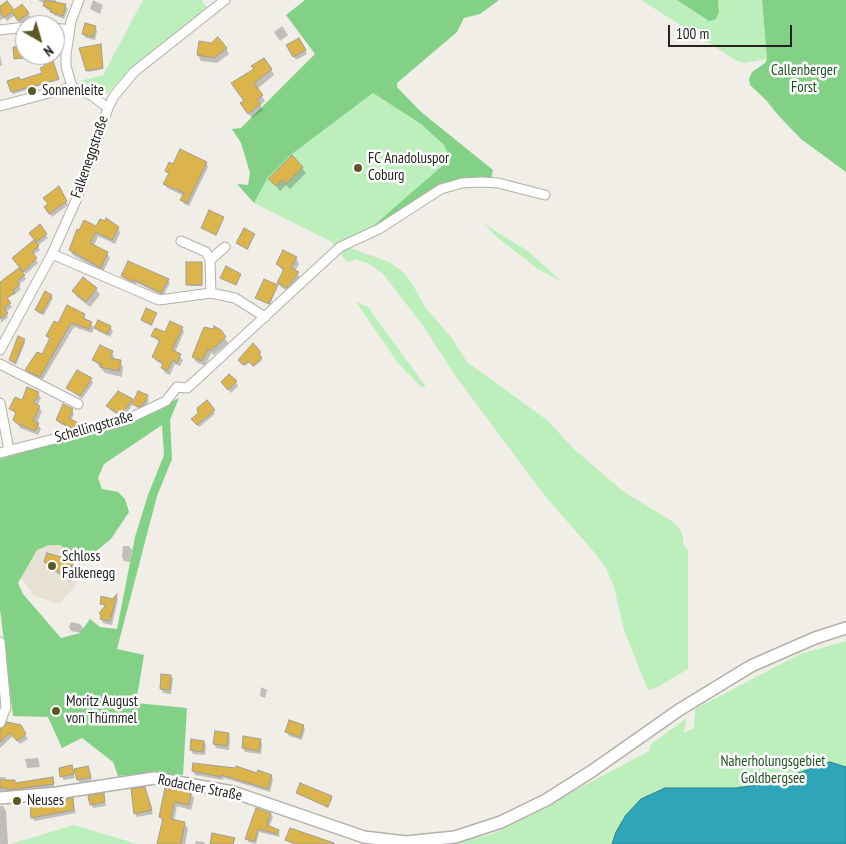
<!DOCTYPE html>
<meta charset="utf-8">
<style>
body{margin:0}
#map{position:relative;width:846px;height:844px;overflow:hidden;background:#f1eee7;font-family:"PT Sans Narrow",sans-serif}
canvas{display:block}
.north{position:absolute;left:15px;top:15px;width:50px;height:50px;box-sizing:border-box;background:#fff;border:1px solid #a7a7a6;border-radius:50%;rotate:142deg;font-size:14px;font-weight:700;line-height:20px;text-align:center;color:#242320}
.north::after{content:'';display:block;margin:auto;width:18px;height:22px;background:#5b5926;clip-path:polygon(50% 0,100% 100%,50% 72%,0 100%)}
.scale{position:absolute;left:668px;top:25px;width:124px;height:22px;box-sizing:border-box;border:2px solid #242320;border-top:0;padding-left:6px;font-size:15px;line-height:18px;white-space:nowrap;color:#242320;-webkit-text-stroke:4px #fff;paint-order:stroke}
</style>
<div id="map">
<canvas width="846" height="844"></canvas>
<div class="north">N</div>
<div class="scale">100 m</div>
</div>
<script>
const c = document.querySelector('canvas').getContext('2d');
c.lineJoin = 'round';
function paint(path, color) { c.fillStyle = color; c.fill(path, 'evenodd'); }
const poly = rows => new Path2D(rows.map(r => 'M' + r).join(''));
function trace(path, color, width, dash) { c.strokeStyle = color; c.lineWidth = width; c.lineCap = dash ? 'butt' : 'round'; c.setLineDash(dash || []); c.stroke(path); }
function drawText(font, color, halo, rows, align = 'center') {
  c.font = font + ' "PT Sans Narrow",sans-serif'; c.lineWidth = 5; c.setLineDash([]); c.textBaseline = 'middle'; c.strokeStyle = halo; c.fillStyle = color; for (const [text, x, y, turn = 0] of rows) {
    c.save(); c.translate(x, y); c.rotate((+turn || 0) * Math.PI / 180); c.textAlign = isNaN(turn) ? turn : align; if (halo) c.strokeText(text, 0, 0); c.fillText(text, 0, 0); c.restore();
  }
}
const built = poly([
 [49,545,60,545,81,560,77,584,59,604,35,596,20,577,37,550]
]);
const green = poly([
 [143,0,201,0,208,8,126,73,106,95,80,81,103,75],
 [641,0,677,0,707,20,716,19,719,12,718,0,762,0,767,59,745,63,737,61],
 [373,93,421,124,444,145,450,159,365,233,335,247,332,242,254,203,267,177,292,154],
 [483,223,529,252,562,282,538,269,498,238],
 [348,247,389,262,403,272,413,285,425,307,451,337,467,362,547,420,575,450,624,492,672,521,679,528,683,536,683,544,688,550,688,669,656,688,648,690,624,630,614,587,606,568,594,552,545,496,454,374,424,327,383,274,369,264,356,259,347,262,340,253],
 [356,302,368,307,426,387,421,387,398,363],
 [846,641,846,844,445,844,493,834,649,751,651,744,687,718,684,733,694,728,695,709,800,654],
 [74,825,137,844,11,844]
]);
const forest = poly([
 [305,0,499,0,480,14,464,18,457,32,397,83,397,87,420,111,493,170,491,179,458,182,365,233,450,159,444,145,421,124,373,93,292,154,268,177,254,203,237,184,248,185,250,173,241,143,232,129,241,128,315,54,286,15],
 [677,0,718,0,719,12,716,19,709,21],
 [762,0,846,0,846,172,801,139,778,115,766,100,750,85,749,79,752,72,765,63,767,59],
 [179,398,170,420,172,459,157,496,117,649,144,655,136,703,187,708,183,775,149,773,118,776,113,762,82,738,62,748,48,717,13,716,0,609,0,459,131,421],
 [162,425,164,455,148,495,135,537,117,629,100,627,90,619,80,633,61,638,23,594,18,583,37,550,49,545,60,545,81,560,90,556,111,539,129,512,125,499,118,492,102,489,98,478,104,464]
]);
const water = poly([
 [830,762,846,767,846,844,612,844,616,832,626,815,641,799,665,788,736,788,769,783,830,762]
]);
const shadow = poly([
 [38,0,56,0,56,2,65,5,68,9,64,19,54,15,52,11,47,10,45,4],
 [93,0,103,5,100,14,90,9],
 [0,7,14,12,28,13,30,17,21,24,15,15,7,21,4,17,0,21],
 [282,26,288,35,280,41,274,32],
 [95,27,97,31,95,40,86,38,83,34],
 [55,40,59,42,58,53,55,53],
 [299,40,307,54,296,60,288,46],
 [101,47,103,69,88,72,81,49],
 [226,48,229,54,217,63,201,61,198,55],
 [0,55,2,65,0,66],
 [47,55,51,55,59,80,13,94,12,92,20,82,43,74,47,67],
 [271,69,274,75,257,89,265,101,260,105,263,110,252,118,245,109,245,101,233,83],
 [206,163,208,167,189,206,184,204,182,200,184,196,167,188,165,184,169,175,166,171,173,166],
 [302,168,306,173,290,189,286,185,280,191,270,179],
 [59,188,68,205,52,217,48,211,49,205],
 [223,218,216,236,202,228],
 [97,228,118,228,120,233,115,244,98,236,94,246,107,253,110,258,103,272,73,255,70,250],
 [46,235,48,238,37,246,40,250,33,255,38,263,26,274,14,258],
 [254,235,248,250,237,243],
 [296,258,299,264,295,271,301,278,290,292,282,288,278,283,284,272,277,264],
 [202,264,202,286,189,286,188,285],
 [24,276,26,279,18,285,21,289,14,295,5,284],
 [123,276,168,280,170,283,163,296,137,283,136,285,125,279],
 [83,278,96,289,100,295,90,307,77,297,73,291],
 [277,286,270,305,258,299,257,298],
 [51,296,53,298,44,315,38,313,37,310],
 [5,298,12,307,6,312,8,317,1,323,0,302],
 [84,314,86,320,94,327,92,333,74,327,42,381,29,374,27,370,42,356,50,341,47,336,59,325],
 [156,314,152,326,142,320],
 [110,327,113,331,110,337,98,331,96,328],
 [182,328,184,332,175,352,183,360,180,366,175,364,170,375,165,373,162,368,163,365,156,361,153,357,160,343,153,336],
 [220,331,228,343,214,355,211,353,205,366,196,362,193,356],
 [24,340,25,343,16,365,10,360],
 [112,352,115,360,120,361,123,367,122,377,105,373,94,360],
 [260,353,259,356,262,360,254,367,250,362,245,366,240,361],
 [91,379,93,383,82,399,68,388],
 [236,382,238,386,231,393,222,383],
 [38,393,41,398,37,406,42,411,37,423,41,429,38,435,20,428,15,420,17,415,11,409],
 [147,396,149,400,145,409,141,410,133,404,123,418,110,410,108,406,132,400,134,403],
 [207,402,215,414,199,427,195,422],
 [72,410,74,414,71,421,79,427,75,431,59,423,57,420],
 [123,546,129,546,132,550,130,562,124,561,122,557],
 [71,559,76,569,71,582,49,568,46,562],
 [116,596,118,599,112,625,103,623,101,619,106,608,101,603,113,600],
 [71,622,80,624,83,628,81,633,71,631,69,627],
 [171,676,173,679,171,694,163,693,161,689],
 [261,687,267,690,265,698,260,696],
 [20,726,28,739,20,744,13,736,0,748,0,730],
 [303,726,305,729,302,740,289,736,287,732],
 [216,733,228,735,230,738,229,750,216,748,214,744],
 [260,740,262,744,261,754,245,752,243,748],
 [192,741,204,742,206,745,205,755,193,754,191,750],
 [38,758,40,767,27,768,25,759],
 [194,764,271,776,273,780,270,792,224,778,223,780,195,775,193,771],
 [71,766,75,778,64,780,62,777],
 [88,767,92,780,80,783,78,780],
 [0,777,5,777,7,781,14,781,16,784,52,778,55,789,0,793],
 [145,788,153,814,137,817,135,813],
 [166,789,191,793,194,799,191,810,177,806,174,821,185,824,188,829,185,844,159,844,163,822,160,817],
 [297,793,331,797,332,799,328,808],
 [103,795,106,806,93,808,91,804],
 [72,800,76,813,35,821,32,818],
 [0,806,3,806,6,811,8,844,0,844],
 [271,814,273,817,269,827,278,831,280,837,259,832,256,844,248,842,247,839],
 [196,841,204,842,205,844,195,844]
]);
const building = poly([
 [45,0,66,4,63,16,50,12,51,9,43,6,45,0],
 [7,1,14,10,22,4,29,13,18,21,12,12,4,18,0,12,0,6,7,1],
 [85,23,96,26,93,37,82,34,85,23],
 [218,37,227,48,214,58,197,55,199,41,211,43,218,37],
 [299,38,306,50,293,57,286,45,299,38],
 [101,44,103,68,86,71,79,48,101,44],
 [24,46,25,58,14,59,13,47,24,46],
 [51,55,59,79,11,92,7,81,19,77,20,80,42,73,40,68,45,66,42,57,51,55],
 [264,58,272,69,254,83,263,95,257,100,261,104,248,114,240,103,244,101,231,83,254,69,251,66,264,58],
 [180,149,207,162,187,203,180,200,184,193,163,184,169,173,165,171,169,162,173,164,180,149],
 [292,155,303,167,286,184,282,180,276,186,268,179,292,155],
 [59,186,67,201,49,214,44,207,48,204,43,198,59,186],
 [209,210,224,217,216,235,201,228,209,210],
 [106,218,119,227,112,240,96,232,90,243,108,252,101,268,69,250,77,229,79,230,84,220,96,226,100,219,105,221,106,218],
 [40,224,47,234,36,242,29,233,40,224],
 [244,228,255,234,247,249,236,243,244,228],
 [34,240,39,246,32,252,37,258,23,272,12,258,34,240],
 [283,250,297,257,291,268,299,272,287,288,277,283,284,269,276,264,283,250],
 [128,261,169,279,161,293,135,280,134,282,121,276,128,261],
 [186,262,202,262,202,285,186,285,186,262],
 [226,266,241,274,236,285,220,278,226,266],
 [19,268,25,275,17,281,20,285,13,290,15,293,7,298,11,303,4,308,8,313,0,319,0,282,19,268],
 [83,277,97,288,86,302,72,291,83,277],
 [264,279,278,285,269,304,255,298,264,279],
 [45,291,52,295,42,313,35,310,45,291],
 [67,305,85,314,83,318,92,322,89,329,71,323,40,377,25,370,37,352,42,354,50,338,46,336,54,321,58,323,67,305],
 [146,308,157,313,151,325,141,320,146,308],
 [98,320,111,326,108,334,94,328,98,320],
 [170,321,183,327,172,350,181,354,177,363,173,360,167,371,161,368,163,363,152,357,160,340,151,336,155,328,165,332,170,321],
 [214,326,221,330,226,337,210,351,208,349,202,361,192,357,204,327,213,329,214,326],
 [18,336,25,339,15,363,9,360,18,336],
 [253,343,261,352,259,354,262,358,253,366,248,361,243,365,238,360,253,343],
 [100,345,113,351,110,358,121,360,119,371,100,367,101,364,92,360,100,345],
 [77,370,92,378,80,396,66,388,77,370],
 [229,374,237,381,228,390,221,382,229,374],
 [27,387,39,392,34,403,40,406,33,421,39,423,35,431,16,423,13,420,16,412,9,409,15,397,22,400,27,387],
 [118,391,133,399,121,415,106,406,118,391],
 [138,391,148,395,143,405,138,407,132,404,138,391],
 [207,400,215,410,197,425,191,419,198,413,197,408,207,400],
 [63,404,73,409,69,418,78,423,76,427,72,428,56,420,63,404],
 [47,553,64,558,71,558,73,562,68,577,44,562,47,553],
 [117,594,110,621,100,619,101,615,99,613,106,605,100,604,101,596,112,599,117,594],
 [161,674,171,675,170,690,160,689,161,674],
 [289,720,304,725,300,737,285,732,289,720],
 [7,722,21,725,26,734,17,741,10,733,0,742,0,729,4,727,7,722],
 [215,731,229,733,227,746,213,744,215,731],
 [243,736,261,739,259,751,242,748,243,736],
 [191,739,204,741,203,752,190,750,191,739],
 [193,763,235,768,236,766,257,773,258,770,272,775,268,789,222,775,221,777,192,771,193,763],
 [72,765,74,774,60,777,59,768,72,765],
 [88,766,91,777,77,780,74,769,88,766],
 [53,777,54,784,7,790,7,788,0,788,0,780,15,780,15,783,53,777],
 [300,783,332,796,328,807,296,793,300,783],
 [145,787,152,810,134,814,131,789,145,787],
 [165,788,191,792,189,805,174,802,171,819,185,822,181,844,157,844,163,818,159,817,165,788],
 [104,793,105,802,90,805,88,796,104,793],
 [73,798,74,810,31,818,30,804,73,798],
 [256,808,271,813,267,825,279,830,278,834,258,829,255,841,245,839,256,808],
 [290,828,334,843,334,844,295,844,285,840,290,828],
 [212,833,235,838,233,844,210,844,212,833]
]);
const minor = poly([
 [55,28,69,30],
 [0,30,25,27],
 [72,87,66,66,66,54,71,21,79,0],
 [72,87,91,95,108,108],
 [0,106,72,87],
 [181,241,206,252,210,260,211,293],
 [52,254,159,300,211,293,235,298,265,317],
 [210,260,225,247],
 [0,350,52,254,78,196,108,108,114,96,134,72,225,0],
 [0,364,78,404],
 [0,403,9,450],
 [0,453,124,421,166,401,177,387,187,388,194,382,340,247,379,229,441,189,462,183,481,182,498,183,545,195],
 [0,642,6,707,0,723]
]);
const tertiary = poly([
 [0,798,57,793,154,778,233,792,364,837,406,842,455,837,501,822,546,800,592,771,679,710,751,666,815,638,846,628]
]);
const markers = [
 [32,91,5,"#5b5926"],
 [358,168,5,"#5b5926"],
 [52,566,5,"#5b5926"],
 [56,711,5,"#5b5926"],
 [17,801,5,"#5b5926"]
];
const parkNames = [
 ["Callenberger",804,71],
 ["Forst",804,88],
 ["Naherholungsgebiet",773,762],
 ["Goldbergsee",773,779]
];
const poiNames = [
 ["Sonnenleite",42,91],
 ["FC Anadoluspor",368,159],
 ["Coburg",368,176],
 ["Schloss",62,557],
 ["Falkenegg",62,574],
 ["Moritz August",66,702],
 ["von Thümmel",66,719],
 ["Neuses",27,801]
];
const streetNames = [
 ["Falkeneggstraße",90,157,-71],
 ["Schellingstraße",94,427,-16],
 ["Rodacher Straße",200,788,11]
];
paint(built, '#e7e1d3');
paint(green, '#bdefbd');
paint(forest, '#83d186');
paint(water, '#2fa5b9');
trace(water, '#2c7e8b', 1);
paint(shadow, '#0003');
paint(building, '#dbb44b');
trace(building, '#a09e97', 1);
trace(minor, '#b3b0a9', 11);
trace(tertiary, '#b3b0a9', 14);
trace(minor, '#fff', 9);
trace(tertiary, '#fff', 11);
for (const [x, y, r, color] of markers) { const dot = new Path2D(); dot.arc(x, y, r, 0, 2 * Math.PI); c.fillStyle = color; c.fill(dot); trace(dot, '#fff', 2); }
drawText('15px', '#1d5221', '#fff', parkNames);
drawText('15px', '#242320', '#fff', poiNames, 'left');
drawText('15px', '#242320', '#fff', streetNames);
</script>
